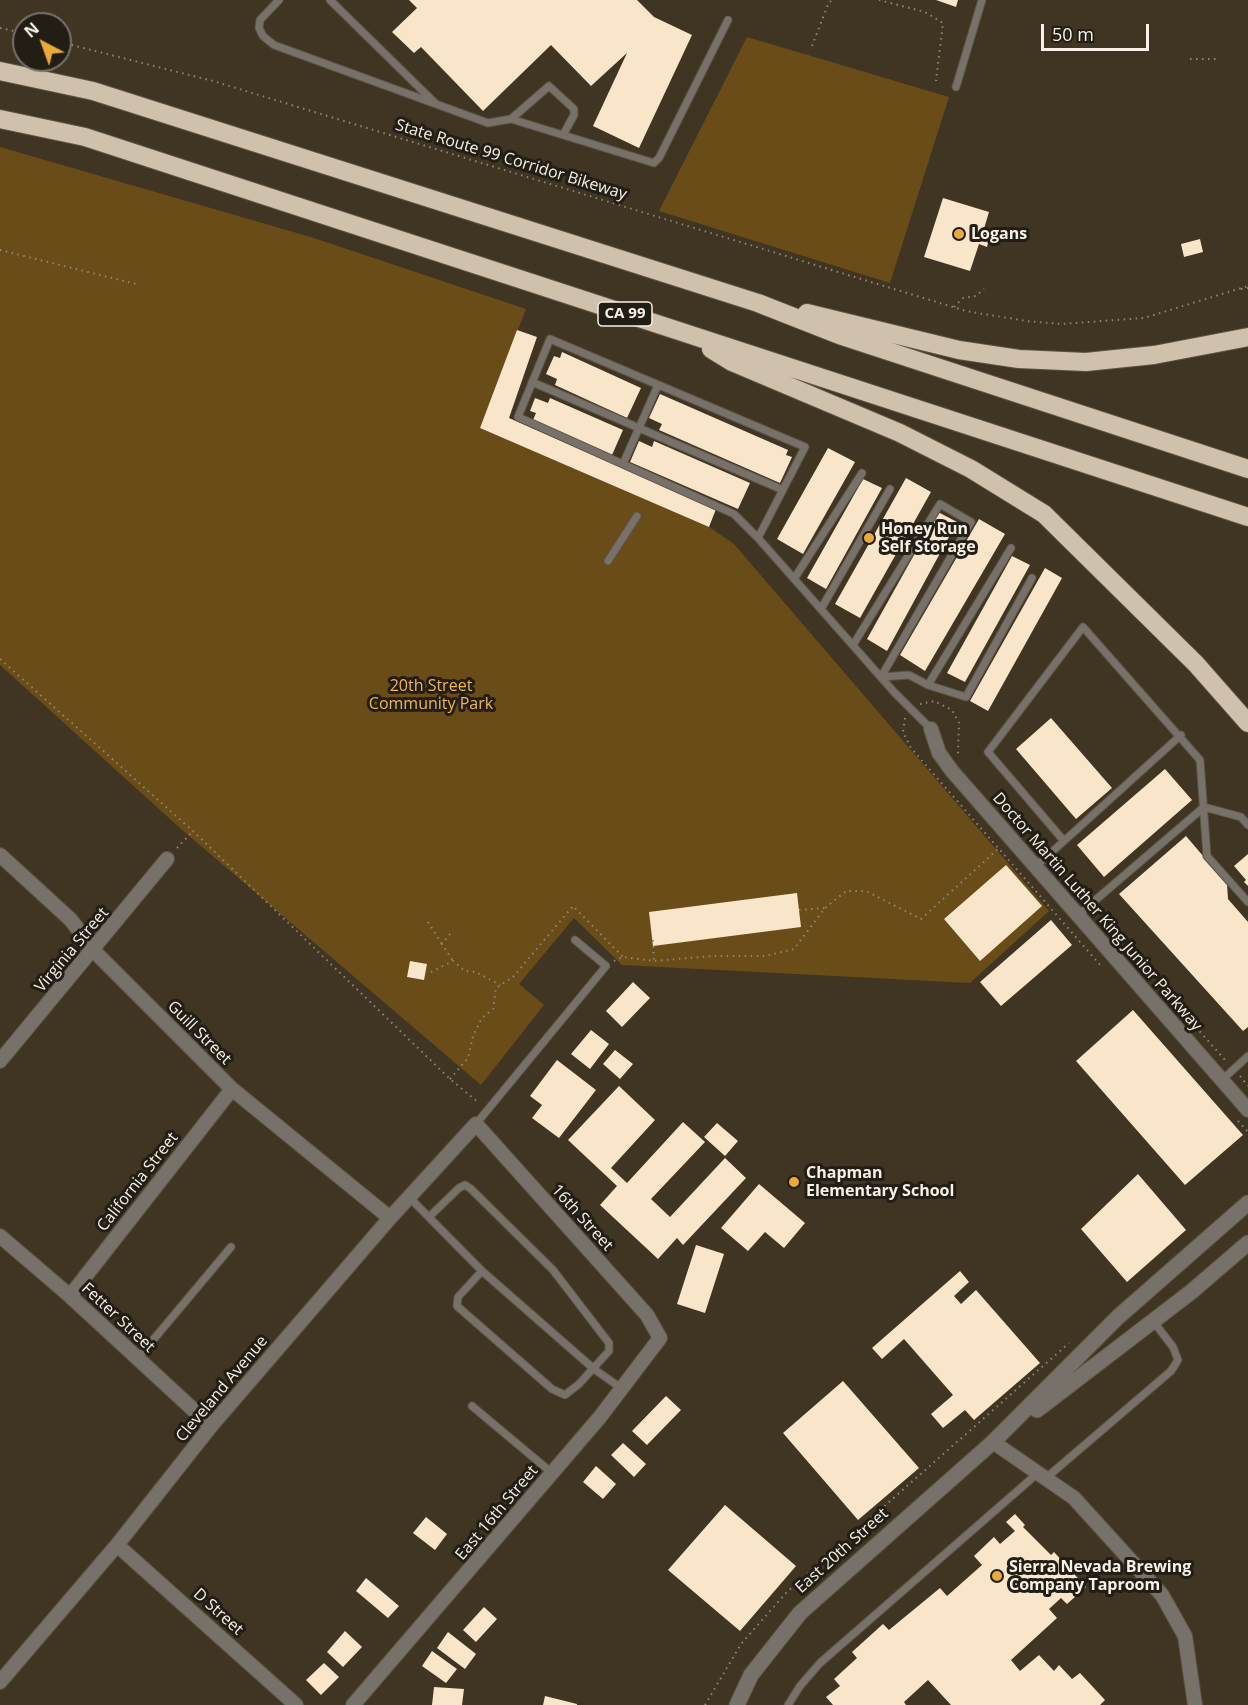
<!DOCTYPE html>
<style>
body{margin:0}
#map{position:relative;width:1248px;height:1705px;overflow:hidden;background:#403423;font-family:"Open Sans",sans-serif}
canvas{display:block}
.north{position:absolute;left:12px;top:12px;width:60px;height:60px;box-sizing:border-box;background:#221d15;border:2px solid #787269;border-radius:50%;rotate:319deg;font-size:16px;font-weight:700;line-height:24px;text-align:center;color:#f9f1e6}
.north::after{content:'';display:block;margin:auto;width:21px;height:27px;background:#eaaa39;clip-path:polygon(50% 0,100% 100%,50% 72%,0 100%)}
.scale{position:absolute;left:1041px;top:24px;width:108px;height:27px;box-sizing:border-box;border:3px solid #f9f1e6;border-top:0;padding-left:8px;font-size:18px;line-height:21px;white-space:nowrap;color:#f9f1e6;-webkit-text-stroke:4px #221d15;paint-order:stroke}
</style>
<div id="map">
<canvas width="1248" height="1705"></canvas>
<div class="north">N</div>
<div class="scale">50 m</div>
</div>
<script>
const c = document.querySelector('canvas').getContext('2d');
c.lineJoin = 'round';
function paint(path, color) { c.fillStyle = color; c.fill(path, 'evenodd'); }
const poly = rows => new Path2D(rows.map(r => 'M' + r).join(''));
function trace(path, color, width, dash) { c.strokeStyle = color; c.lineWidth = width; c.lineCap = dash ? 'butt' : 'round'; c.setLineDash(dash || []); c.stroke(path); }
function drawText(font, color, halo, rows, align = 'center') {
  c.font = font + ' "Open Sans",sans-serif'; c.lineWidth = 6; c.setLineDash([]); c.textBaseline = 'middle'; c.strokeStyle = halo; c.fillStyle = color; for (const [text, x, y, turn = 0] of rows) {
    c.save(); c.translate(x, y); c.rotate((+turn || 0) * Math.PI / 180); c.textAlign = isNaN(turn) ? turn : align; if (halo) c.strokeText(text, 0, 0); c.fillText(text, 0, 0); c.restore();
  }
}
const green = poly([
 [747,37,949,97,890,283,659,211],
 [0,147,314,238,526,309,480,428,709,527,734,544,1049,911,970,983,622,965,574,918,519,984,544,1005,481,1085,181,829,0,665]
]);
const building = poly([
 [409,0,637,0,654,17,692,35,639,148,593,126,627,53,591,86,551,45,483,111,421,47,414,53,392,32,417,8],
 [936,0,958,0,956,7],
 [943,198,989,212,983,232,990,235,987,247,979,244,970,271,924,257],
 [1200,239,1203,252,1184,257,1181,244],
 [517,330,537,337,509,418,716,509,709,527,480,428],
 [562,352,641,388,627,418,555,385,557,379,546,374,554,356,560,358],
 [660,394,788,450,786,455,792,457,780,483,659,430,662,424,649,418],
 [535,398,548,403,550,398,623,430,612,455,533,420,536,413,530,411],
 [639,441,652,447,654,441,750,483,738,509,630,462],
 [828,448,855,462,803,554,777,539],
 [906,478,931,492,860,618,835,604],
 [863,479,882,488,826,589,807,578],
 [938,512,957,522,887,651,867,639],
 [979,519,1005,534,925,671,900,655],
 [1012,556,1030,565,965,682,947,673],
 [1045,568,1062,578,988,711,970,701],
 [1051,718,1112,788,1076,819,1016,749],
 [1165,769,1192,800,1104,877,1077,845],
 [1186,836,1227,884,1228,899,1248,922,1248,1027,1243,1031,1119,894],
 [1248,854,1248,886,1244,882,1246,880,1234,866],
 [1006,865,1042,906,980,961,944,919],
 [797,893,801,927,653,946,649,912],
 [1051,920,1072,945,1001,1006,980,982],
 [410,961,427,964,424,980,407,977],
 [633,982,650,998,622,1027,606,1011],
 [1133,1010,1243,1135,1185,1185,1076,1061],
 [591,1030,609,1044,590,1069,571,1054],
 [615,1050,633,1064,620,1079,603,1064],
 [557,1060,596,1090,559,1138,532,1118,542,1105,530,1096],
 [619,1086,655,1120,611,1168,627,1183,683,1122,705,1142,651,1199,670,1217,725,1158,746,1178,683,1245,677,1238,658,1259,600,1205,617,1186,568,1140],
 [717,1123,738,1141,725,1156,704,1137],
 [1138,1174,1186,1230,1127,1282,1081,1229],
 [759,1184,805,1223,784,1248,765,1232,748,1251,721,1228],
 [696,1245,724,1254,705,1313,677,1304],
 [960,1271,969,1282,954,1296,961,1304,976,1290,1040,1363,974,1420,965,1410,943,1428,931,1414,953,1395,904,1339,882,1359,872,1348],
 [843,1381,919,1468,858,1520,783,1433],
 [666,1396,681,1410,647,1445,632,1431],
 [623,1443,646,1464,634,1477,611,1455],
 [596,1466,616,1484,603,1499,583,1482],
 [725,1505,796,1566,740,1631,668,1570],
 [1015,1514,1025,1525,1023,1527,1051,1555,1054,1552,1086,1587,1067,1604,1061,1598,1049,1609,1057,1618,1011,1660,1020,1671,1039,1655,1054,1671,1059,1665,1072,1679,1080,1673,1105,1700,1100,1705,951,1705,928,1680,904,1702,906,1705,833,1705,826,1697,840,1686,834,1679,857,1658,852,1652,883,1624,889,1630,940,1588,947,1596,982,1565,974,1556,994,1537,1000,1544,1015,1531,1006,1522],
 [426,1517,447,1534,435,1550,413,1533],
 [366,1578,399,1606,388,1618,356,1591],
 [484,1607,497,1619,476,1642,463,1630],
 [345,1631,362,1647,343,1667,327,1652],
 [448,1632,476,1654,465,1669,437,1648],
 [432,1651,457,1669,446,1683,422,1666],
 [324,1663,339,1677,321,1695,306,1680],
 [434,1687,464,1689,462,1705,432,1705],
 [545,1696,577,1704,577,1705,543,1705]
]);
const path = poly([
 [879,0,925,12,943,23,936,81],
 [0,28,24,33],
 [60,42,213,81,966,311,1026,321,1061,324,1144,318,1248,286],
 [812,46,829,2,834,0],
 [1190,59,1216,59],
 [0,250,136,284],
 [1241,289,1248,288],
 [954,307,963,298,976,296,984,289],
 [0,659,193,831,450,1079,479,1103],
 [920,704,934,701,952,710,959,723,958,754],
 [905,718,903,732,911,748,1101,966],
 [177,848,193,831],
 [799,910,825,908],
 [428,922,442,944],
 [450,934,442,944,453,961],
 [653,940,654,961],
 [614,961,623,957,654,961,712,956,765,956,794,949,825,908,846,891,866,891,921,919,998,849],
 [431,972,453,961,465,971,476,972,500,985],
 [1156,982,1226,1061],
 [1240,1076,1248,1086],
 [450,1079,468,1058,473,1036,482,1018,493,1009,496,988,513,977,573,906,623,957],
 [1238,1121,1248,1132],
 [705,1705,741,1644,786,1593,1069,1343]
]);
const service = poly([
 [279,0,260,20,259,28,263,36,274,45,488,123,511,119,654,163,659,158,728,20],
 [330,0,435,103],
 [956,87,982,0],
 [511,119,549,86,574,109,574,115,563,135],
 [532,382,783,490],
 [623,464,658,385],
 [758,538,734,514,518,417,550,339,805,447,758,538,894,692,931,729],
 [608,561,637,516],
 [794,579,862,473],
 [821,609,890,489],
 [853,645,940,504,971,522,881,677],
 [881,677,909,675,928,685,1011,548],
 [928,685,966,697,1032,578],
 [1204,807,1241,817,1248,825],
 [1064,841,1181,735],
 [1035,867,1064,841,988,752,1083,627,1200,760,1207,856,1248,902],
 [1078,915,1204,807],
 [1222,1080,1248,1056],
 [476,1124,606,966,575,940],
 [409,1197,482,1271,594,1369,621,1388],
 [429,1217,459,1188,465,1185,471,1189,553,1270,609,1343,609,1351,579,1384,565,1395,552,1389,457,1306,458,1297,482,1271],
 [138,1358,231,1247],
 [472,1406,552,1473],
 [1046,1478,1171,1371,1178,1360,1173,1347,1153,1321],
 [788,1705,800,1686,820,1663,1038,1473]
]);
const minor = poly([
 [931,729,939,753,952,771,1248,1110],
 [0,855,71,920,94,951,232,1089,390,1218],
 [0,1061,167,859],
 [0,1236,70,1296,211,1426],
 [70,1296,232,1089],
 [993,1442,1074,1498,1162,1595,1185,1636,1195,1705],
 [117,1545,296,1705],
 [0,1682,117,1545,211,1426,390,1218,476,1124,647,1315,660,1338,600,1417,353,1705]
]);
const tertiary = poly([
 [1037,1410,1191,1292,1248,1243],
 [737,1705,751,1675,800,1613,993,1442,1118,1317,1248,1203]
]);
const motorway = poly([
 [0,71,93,91,758,303,842,336,1248,469],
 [0,119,85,137,1248,517],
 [807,313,959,350,1019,359,1086,362,1154,355,1248,337],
 [711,349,732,362,900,433,971,469,1044,514,1196,664,1248,723]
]);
const markers = [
 [959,234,6,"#eaaa39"],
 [869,538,6,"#eaaa39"],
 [794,1182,6,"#eaaa39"],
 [997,1576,6,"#eaaa39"]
];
const shields = [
 [625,314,54]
];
const shieldNames = [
 ["CA 99",625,314]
];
const streetNames = [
 ["State Route 99 Corridor Bikeway",511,160,17],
 ["Doctor Martin Luther King Junior Parkway",1097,912,49],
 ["Virginia Street",72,950,-50],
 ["Guill Street",199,1033,45],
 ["California Street",138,1182,-52],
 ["16th Street",582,1218,48],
 ["Fetter Street",118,1318,43],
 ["Cleveland Avenue",222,1389,-50],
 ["East 16th Street",497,1513,-50],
 ["East 20th Street",842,1551,-42],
 ["D Street",218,1612,42]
];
const poiNames = [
 ["Logans",971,234],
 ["Honey Run",881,529],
 ["Self Storage",881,547],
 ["Chapman",806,1173],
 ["Elementary School",806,1191],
 ["Sierra Nevada Brewing",1009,1567],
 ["Company Taproom",1009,1585]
];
const parkNames = [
 ["20th Street",431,686],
 ["Community Park",431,704]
];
paint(green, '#6a4c19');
paint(building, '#f9e5c9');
trace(service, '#5e5242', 9);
trace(minor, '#5e5242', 16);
trace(tertiary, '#5e5242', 17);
trace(motorway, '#5e5242', 20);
trace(path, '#918778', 2, [1.5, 4.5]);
trace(service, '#777169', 7);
trace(minor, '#777169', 14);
trace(tertiary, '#777169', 15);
trace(motorway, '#d0c1ad', 18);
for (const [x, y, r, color] of markers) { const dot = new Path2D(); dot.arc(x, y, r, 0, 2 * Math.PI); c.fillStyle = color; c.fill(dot); trace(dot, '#221d15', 2); }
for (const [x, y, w] of shields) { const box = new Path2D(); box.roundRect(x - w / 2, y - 12, w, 24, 4.5); c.fillStyle = '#221d15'; c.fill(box); trace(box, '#f9f1e6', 1.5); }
drawText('bold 15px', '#f9f1e6', null, shieldNames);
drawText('16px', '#f9f1e6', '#221d15', streetNames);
drawText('bold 16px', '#f9f1e6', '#221d15', poiNames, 'left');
drawText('16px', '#f3b551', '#221d15', parkNames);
</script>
